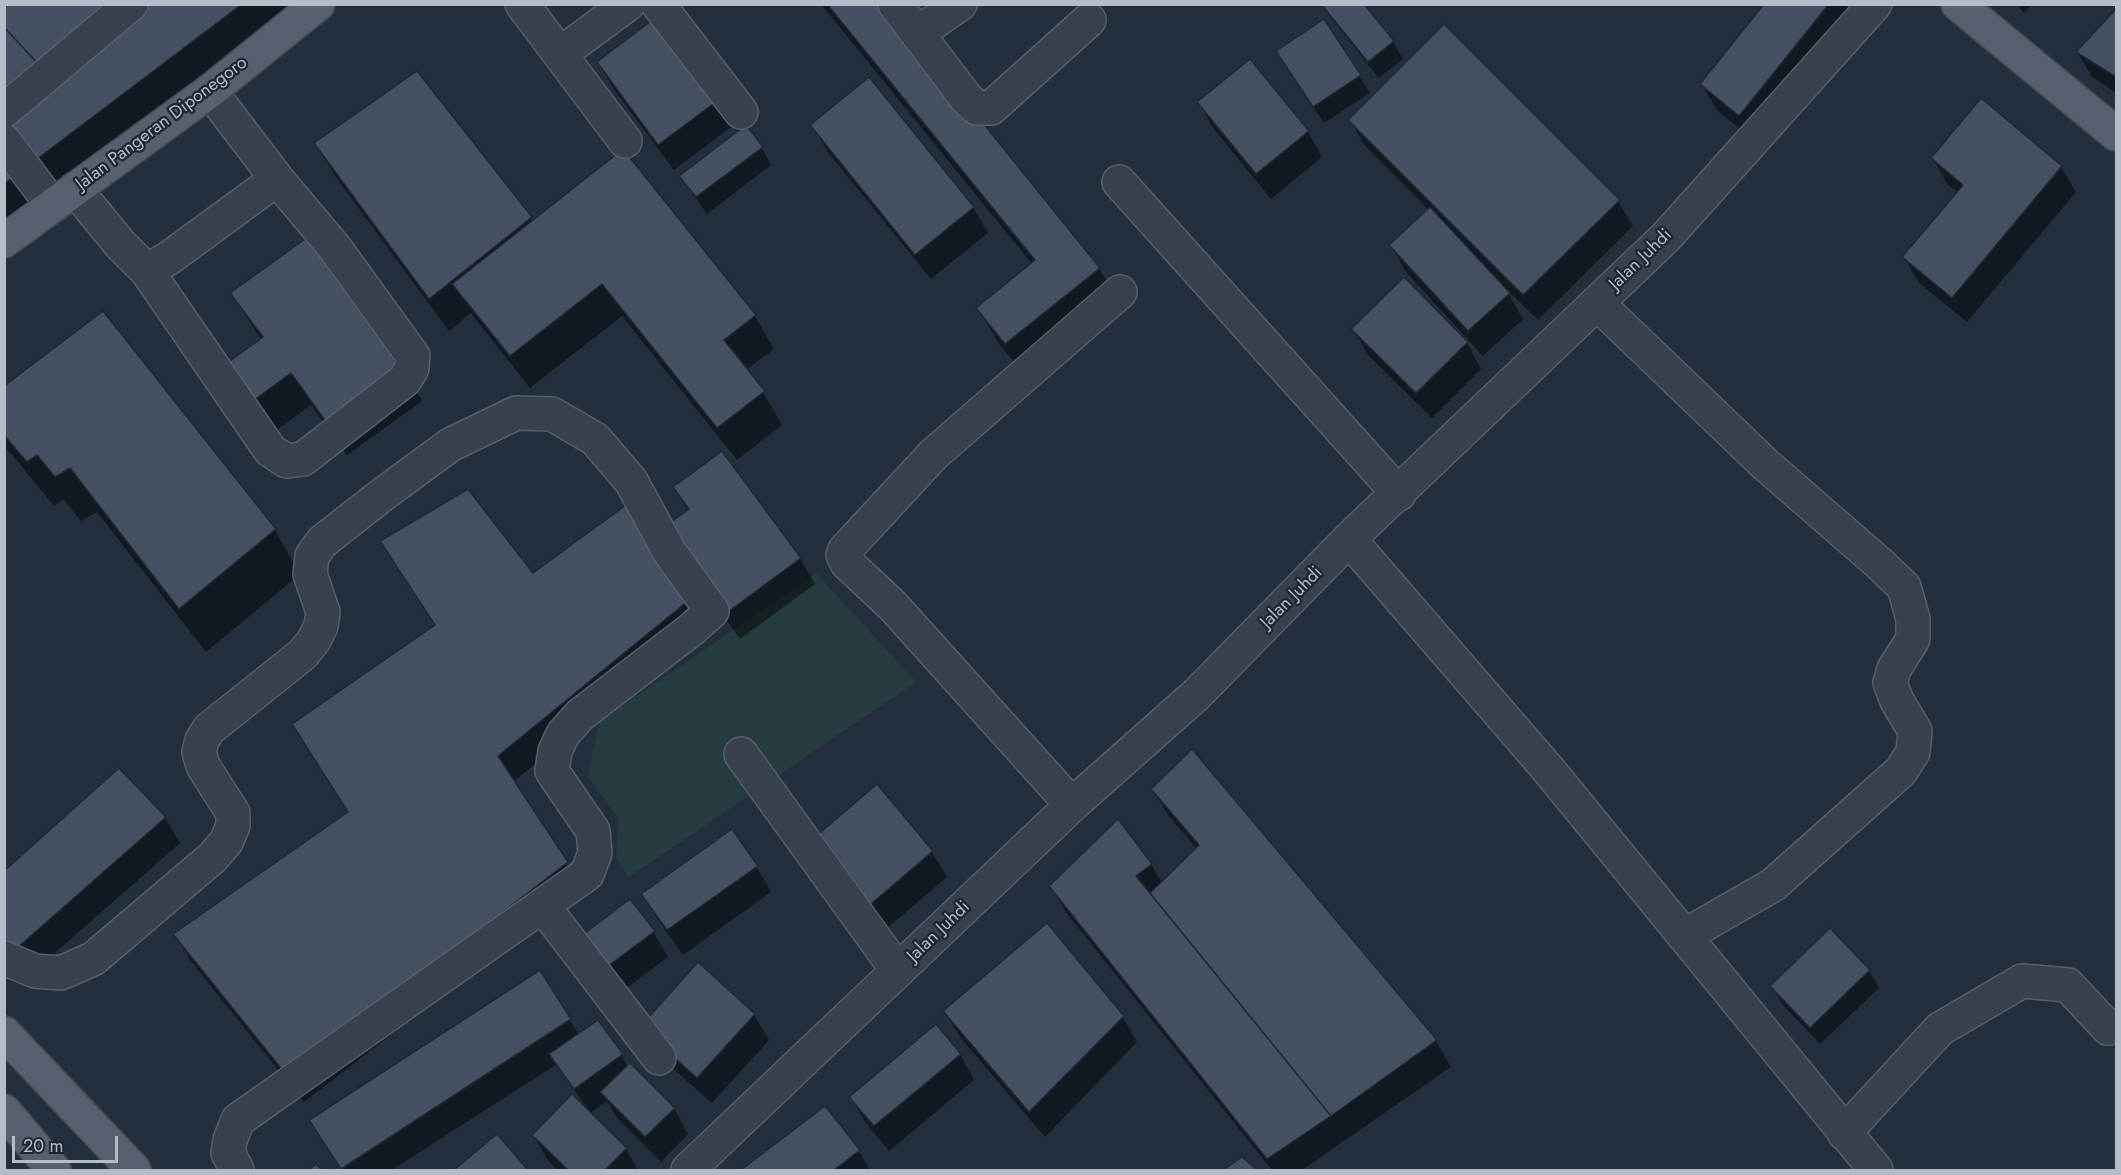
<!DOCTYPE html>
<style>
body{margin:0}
#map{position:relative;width:2121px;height:1175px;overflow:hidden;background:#242f3e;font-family:Jost,sans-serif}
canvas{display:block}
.frame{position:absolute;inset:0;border:6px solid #b4bcc9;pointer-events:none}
.scale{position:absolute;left:12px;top:1136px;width:106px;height:27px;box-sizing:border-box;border:3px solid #b4bcc9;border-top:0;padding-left:8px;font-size:18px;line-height:21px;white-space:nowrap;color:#b4bcc9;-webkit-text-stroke:4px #1d2633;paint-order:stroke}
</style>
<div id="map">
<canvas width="2121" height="1175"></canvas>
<div class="frame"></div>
<div class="scale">20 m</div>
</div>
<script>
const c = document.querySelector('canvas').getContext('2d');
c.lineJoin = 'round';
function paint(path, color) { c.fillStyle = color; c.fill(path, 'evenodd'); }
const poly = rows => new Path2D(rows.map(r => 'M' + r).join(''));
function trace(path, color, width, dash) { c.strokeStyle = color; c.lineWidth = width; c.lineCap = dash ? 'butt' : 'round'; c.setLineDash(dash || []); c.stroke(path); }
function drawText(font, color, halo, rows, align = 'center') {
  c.font = font + ' Jost,sans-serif'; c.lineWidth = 4.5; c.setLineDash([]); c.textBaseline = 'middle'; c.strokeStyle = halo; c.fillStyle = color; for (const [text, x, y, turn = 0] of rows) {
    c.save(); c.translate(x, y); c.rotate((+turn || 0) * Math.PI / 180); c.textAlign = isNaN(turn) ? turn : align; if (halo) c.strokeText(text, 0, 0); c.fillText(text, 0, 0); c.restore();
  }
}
const green = poly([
 [816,573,916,682,628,878,616,857,619,819,588,777,599,722]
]);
const shadow = poly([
 [4,4,305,4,4,232],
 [821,4,885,4,1099,268,1118,301,1025,376,997,341,978,308,1032,264],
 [1320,4,1362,4,1392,41,1366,62],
 [1766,4,1863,4,1754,141,1717,110,1702,84],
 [2016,4,2033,4,2024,13],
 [2116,11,2116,93,2092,77,2077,52],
 [1324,21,1370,93,1324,123,1288,69],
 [1393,42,1403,59,1379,78,1367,64],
 [598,62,716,102,731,127,674,170,613,88],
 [1199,102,1308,132,1322,157,1271,199,1213,128],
 [1350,120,1618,201,1633,226,1538,320,1505,288,1523,319,1483,356,1405,271,1391,245,1429,210,1365,146],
 [812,125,973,207,988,233,931,279,827,151],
 [316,144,530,218,533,222,755,316,774,349,746,370,763,392,782,425,737,460,622,316,530,388,471,313,449,331,335,176],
 [762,148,771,165,707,214,681,176],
 [1933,158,2061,167,2076,192,1967,322,1919,283,1904,257,1958,193,1947,184],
 [232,293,403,368,422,401,347,455,311,405,270,435,244,399,261,340],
 [1353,329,1467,343,1481,369,1432,418,1368,355],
 [4,388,275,530,300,574,206,652,97,512,81,521,63,499,54,506,8,450,4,444],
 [722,453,800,559,815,584,740,639,679,555,688,511,675,487],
 [625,507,708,622,513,782,581,888,304,1102,190,960,175,934,349,813,294,725,436,626,382,542,533,575],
 [1192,752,1436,1041,1451,1067,1302,1170,1272,1170,1065,911,1051,886,1151,864,1162,883,1197,849,1168,815,1153,789],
 [119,770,165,818,180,843,31,974,4,947,4,873],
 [877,786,932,852,947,877,886,929,830,863],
 [757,867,771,892,683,955,658,920,643,894],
 [653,932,668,957,620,993,597,962],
 [1869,971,1879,988,1820,1044,1782,1004,1772,986],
 [539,972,579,1035,621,1055,628,1067,674,1108,688,1134,661,1162,617,1118,607,1101,589,1114,626,1149,638,1170,558,1170,548,1161,534,1136,588,1110,557,1064,392,1170,342,1170,311,1121],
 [945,1012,1123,1017,1137,1042,1045,1137,960,1037],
 [754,1015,769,1040,712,1103,656,1053],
 [960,1054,974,1080,889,1151,865,1122,851,1097],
 [824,1108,859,1151,870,1170,743,1170],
 [497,1136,526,1170,456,1170]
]);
const building = poly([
 [4,4,110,4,41,67,4,27,4,4],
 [110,4,242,4,4,184,4,27,41,67,110,4],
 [827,4,887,4,1100,268,1005,344,976,308,1035,260,827,4],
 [1321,4,1364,4,1394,41,1368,62,1321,4],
 [1764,4,1829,4,1739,116,1700,84,1764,4],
 [2116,9,2116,77,2076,52,2116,9],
 [655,18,717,101,658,145,597,62,655,18],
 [1324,19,1361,75,1313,107,1276,51,1324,19],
 [1444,24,1620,200,1523,295,1348,120,1444,24],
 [1250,59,1309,131,1256,174,1197,102,1250,59],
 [417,71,532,217,429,299,314,143,417,71],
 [869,77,974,207,915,255,810,125,869,77],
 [1981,98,2062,166,1952,298,1902,257,1963,185,1931,158,1981,98],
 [746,125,763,147,696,197,679,176,746,125],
 [623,149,756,315,724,340,765,391,717,428,602,284,510,356,452,284,623,149],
 [1430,207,1510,293,1468,331,1389,245,1430,207],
 [308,237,404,367,327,423,291,373,250,403,223,366,263,337,230,293,308,237],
 [1404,277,1468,342,1416,393,1351,329,1404,277],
 [103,311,276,529,179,609,70,468,55,477,37,455,27,462,4,435,4,386,103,311],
 [722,451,801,558,725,614,662,529,689,509,673,487,722,451],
 [468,489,533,573,626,505,694,596,498,756,568,862,288,1077,173,934,348,812,292,724,435,625,380,541,468,489],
 [1192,749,1437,1040,1331,1116,1150,893,1199,845,1151,789,1192,749],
 [119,768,166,817,16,949,4,938,4,871,119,768],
 [877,784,933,851,871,904,814,838,877,784],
 [1118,819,1152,864,1136,876,1331,1116,1267,1159,1049,886,1118,819],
 [732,829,758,866,667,930,641,894,732,829],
 [630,899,655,931,604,969,580,937,630,899],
 [1047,923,1124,1016,1029,1112,943,1011,1047,923],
 [1830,928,1870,970,1810,1028,1770,986,1830,928],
 [698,962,755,1014,697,1078,640,1027,698,962],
 [540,970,571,1019,341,1169,309,1120,540,970],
 [598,1020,623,1054,574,1089,549,1054,598,1020],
 [936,1024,961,1054,874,1126,849,1097,936,1024],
 [630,1063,675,1108,645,1137,600,1092,630,1063],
 [572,1094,627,1148,605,1170,568,1170,532,1135,572,1094],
 [825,1106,860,1150,834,1170,741,1170,825,1106],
 [497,1134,528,1170,454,1170,497,1134],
 [1242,1157,1257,1170,1223,1170,1242,1157],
 [316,1164,322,1170,309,1170,316,1164]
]);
const minor = poly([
 [522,4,625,141],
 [658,4,741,112],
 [895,4,967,99,977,108,991,108,1089,20],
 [918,33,960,4],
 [560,54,628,4],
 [4,111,131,4],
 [4,141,53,206],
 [1119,182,1399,494],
 [75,189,120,244,147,271,169,258,277,179],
 [147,271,270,450,286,461,303,459,405,380,412,368,413,356,335,248,277,179,210,91],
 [1597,303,1766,465,1880,564,1904,587,1913,619,1913,639,1894,669,1890,683,1897,701,1915,731,1913,752,1901,771,1773,885,1684,936],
 [1349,539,1547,768,1876,1170],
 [741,754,898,971],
 [1072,805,893,606,847,563,843,555,845,550,934,454,1120,292],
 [543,906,659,1058],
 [4,958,35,971,61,973,93,959,212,858,226,842,233,826,233,813,203,766,199,752,202,740,209,729,303,654,314,640,321,626,323,612,310,574,312,556,322,542,382,495,450,445,516,413,552,414,595,439,631,481,669,551,712,611,692,629,580,715,563,734,555,751,552,771,593,831,595,853,587,874,238,1120,230,1140,228,1153,237,1170],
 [1844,1133,1940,1029,2022,981,2068,985,2108,1028,2116,1026],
 [688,1170,1072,805,1197,694,1349,539,1666,237,1875,4]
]);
const major = poly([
 [1958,4,2116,134],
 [4,241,210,91,318,4],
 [4,1033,134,1170],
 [4,1111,54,1170]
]);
const streetNames = [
 ["Jalan Pangeran Diponegoro",162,124,-37],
 ["Jalan Juhdi",1641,260,-44],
 ["Jalan Juhdi",1292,598,-45],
 ["Jalan Juhdi",939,932,-44]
];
paint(green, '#263c3f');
paint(shadow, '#0007');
paint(building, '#455162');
trace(building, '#1f2835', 1.5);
trace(minor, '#565f6c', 36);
trace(major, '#414a57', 36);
trace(minor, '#38414e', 33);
trace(major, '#56606e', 33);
drawText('18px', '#b4bcc9', '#1d2633', streetNames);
</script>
